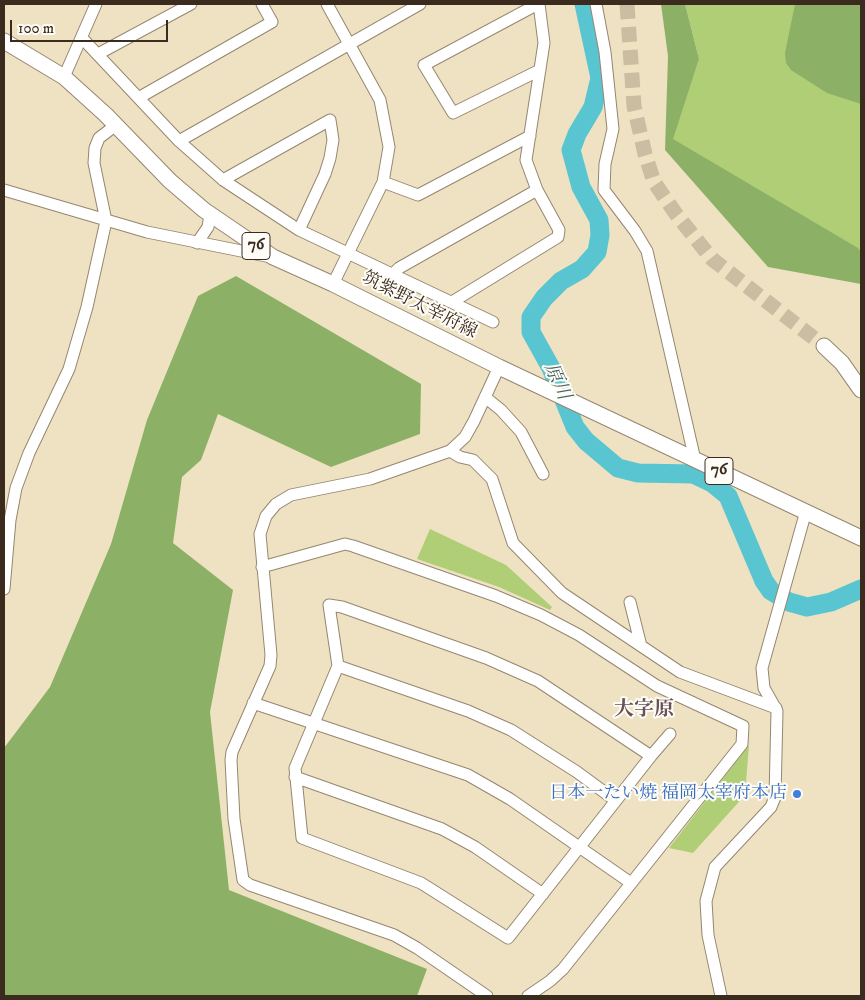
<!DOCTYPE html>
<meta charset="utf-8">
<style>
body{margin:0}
#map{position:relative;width:865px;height:1000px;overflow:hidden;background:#efe2c2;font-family:"IM FELL DW Pica",serif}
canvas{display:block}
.frame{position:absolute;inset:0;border:5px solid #3b2a1e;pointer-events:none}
.scale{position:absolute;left:10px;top:20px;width:158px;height:22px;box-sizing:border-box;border:2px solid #3b2a1e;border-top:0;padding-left:6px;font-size:15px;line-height:18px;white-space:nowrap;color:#3b2a1e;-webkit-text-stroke:4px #fdfcf7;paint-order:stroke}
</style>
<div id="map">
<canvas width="865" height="1000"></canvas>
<div class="frame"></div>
<div class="scale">100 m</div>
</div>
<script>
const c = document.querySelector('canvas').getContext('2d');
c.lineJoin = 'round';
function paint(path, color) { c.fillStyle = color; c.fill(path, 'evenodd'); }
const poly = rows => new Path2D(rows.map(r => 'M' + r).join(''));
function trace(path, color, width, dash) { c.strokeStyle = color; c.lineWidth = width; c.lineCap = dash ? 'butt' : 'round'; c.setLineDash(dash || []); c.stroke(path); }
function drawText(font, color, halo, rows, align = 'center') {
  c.font = font + ' "IM FELL DW Pica","Noto Serif JP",serif'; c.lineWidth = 4; c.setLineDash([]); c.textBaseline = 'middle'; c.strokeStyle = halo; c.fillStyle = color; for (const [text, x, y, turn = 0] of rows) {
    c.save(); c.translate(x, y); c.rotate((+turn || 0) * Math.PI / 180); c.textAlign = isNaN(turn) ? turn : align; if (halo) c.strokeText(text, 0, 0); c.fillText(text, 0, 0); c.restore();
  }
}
const green = poly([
 [685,4,861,4,861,252,672,139,699,59],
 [430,529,506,565,552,607,550,610,499,587,417,559],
 [749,745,745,795,693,853,669,848]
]);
const forest = poly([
 [661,4,685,4,699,59,673,139,858,248,861,252,861,284,768,267,665,150,668,56],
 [795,4,858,4,861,6,861,104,827,93,791,70,786,63,785,53],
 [236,276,421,384,420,434,331,467,218,414,201,460,182,477,173,543,233,590,210,712,229,890,427,969,417,996,4,996,4,748,50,687,111,544,147,420,198,296]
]);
const river = poly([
 [584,4,600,78,593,107,577,134,571,150,581,187,599,220,600,235,597,252,582,269,561,281,544,298,531,317,531,332,551,368,575,427,586,441,618,468,638,473,693,474,712,483,728,496,764,581,771,591,789,602,807,607,831,602,861,589]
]);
const majorTunnel = poly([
 [627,4,634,106,645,154,654,182,676,214,712,259,824,346]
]);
const minor = poly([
 [327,4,380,100,389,147,383,182,333,284],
 [538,4,424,65,453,113,540,70],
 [596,4,605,52,613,129,605,164,604,190,635,231,647,251,695,460],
 [82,38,179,141,223,180,299,230,493,322],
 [98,54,191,4],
 [64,77,96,4],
 [140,97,272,22,262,4],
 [179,141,420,4],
 [223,180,330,120,333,140,330,158,325,174,299,230],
 [383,182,418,195,530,136],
 [4,190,147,232,271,257],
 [197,243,208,227,210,215],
 [393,274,399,268,537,190],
 [452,302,558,237,559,230,537,190,526,160,544,43,539,4],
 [485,397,501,410,521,432,543,474],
 [450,451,460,457,473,460,492,479,513,543,562,593,680,672,776,708],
 [262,567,345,544,353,546,496,596,541,615,579,635,657,686,743,726,742,744,563,969,550,981,528,996],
 [4,589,10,520,16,488,29,453,69,369,87,307,106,221,94,163,95,148,99,138,116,125],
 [630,602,641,646],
 [329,605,342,607,486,658,538,681,651,756,508,938,421,883,302,838,295,768,338,666,329,605],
 [338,666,468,711,511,730,577,772,615,800],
 [253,703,468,775,510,799,631,883],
 [651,756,670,734],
 [295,777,442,829,475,847,543,894],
 [487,996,417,948,394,935,250,885,243,880,234,819,231,760,232,752,270,666,271,655,260,534,266,516,276,504,291,495,370,479,450,451,465,437,474,421,499,367],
 [721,996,708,935,706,901,715,867,771,807,775,797,777,711,764,688,762,668,806,511]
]);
const major = poly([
 [4,41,64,77,106,115,170,181,204,210,273,257,333,284,499,367,861,538],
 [824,346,842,363,861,390]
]);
const markers = [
 [797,794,5,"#3f7fe0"]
];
const shields = [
 [256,246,28],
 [719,471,28]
];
const shieldNames = [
 ["76",256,246],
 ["76",719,471]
];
const streetNames = [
 ["筑紫野太宰府線",419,306,27]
];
const shopNames = [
 ["日本一たい焼 福岡太宰府本店",787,794]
];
const waterNames = [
 ["原川",556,382,66]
];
const quarterNames = [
 ["大字原",644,711]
];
paint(green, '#b0ce75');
paint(forest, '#8cb166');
trace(river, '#58c5d0', 19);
trace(majorTunnel, '#cbbda1', 15, [15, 8]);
trace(minor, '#958670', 13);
trace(major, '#958670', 17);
trace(minor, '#fff', 11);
trace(major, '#fff', 15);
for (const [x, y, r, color] of markers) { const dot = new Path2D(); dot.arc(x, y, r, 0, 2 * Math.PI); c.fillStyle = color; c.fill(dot); trace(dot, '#fdfcf7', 2); }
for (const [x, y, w] of shields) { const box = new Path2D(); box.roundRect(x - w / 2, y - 13.5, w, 27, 4); c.fillStyle = '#fdfcf7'; c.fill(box); trace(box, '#3b2a1e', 1); }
drawText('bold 16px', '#3b2a1e', null, shieldNames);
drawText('18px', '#3b2a1e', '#fdfcf7', streetNames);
drawText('18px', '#366cbe', '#fdfcf7', shopNames, 'right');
drawText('italic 19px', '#45605c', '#fdfcf7', waterNames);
drawText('bold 20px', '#695156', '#fdfcf7', quarterNames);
</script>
